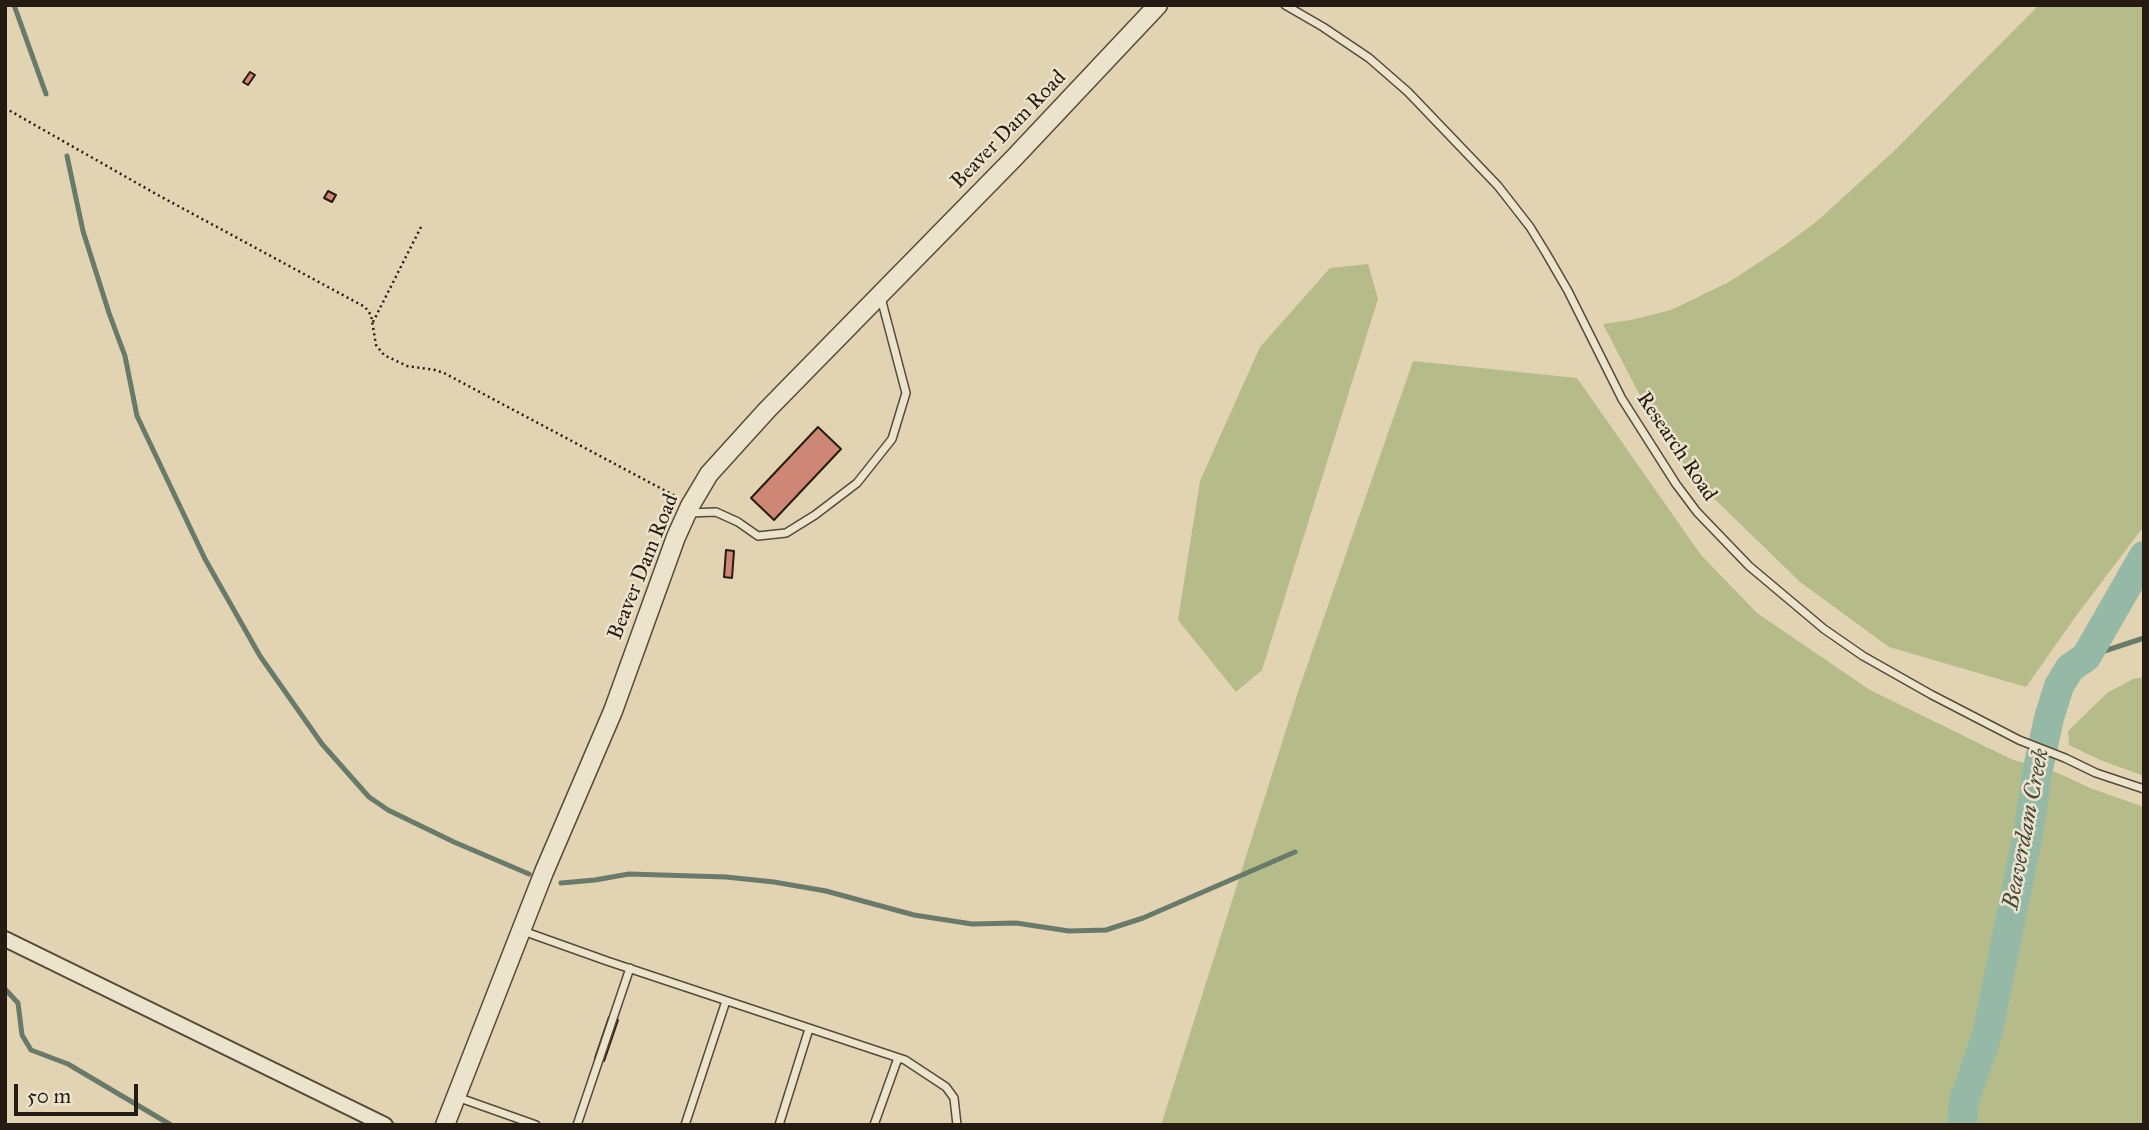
<!DOCTYPE html>
<style>
body{margin:0}
#map{position:relative;width:2149px;height:1130px;overflow:hidden;background:#e2d4b2;font-family:"IM FELL Great Primer",serif}
canvas{display:block}
.frame{position:absolute;inset:0;border:7px solid #261b12;pointer-events:none}
.scale{position:absolute;left:14px;top:1084px;width:124px;height:32px;box-sizing:border-box;border:4px solid #261b12;border-top:0;padding-left:9px;font-size:21px;line-height:24px;white-space:nowrap;color:#261b12;-webkit-text-stroke:5px #ece3cd;paint-order:stroke}
</style>
<div id="map">
<canvas width="2149" height="1130"></canvas>
<div class="frame"></div>
<div class="scale">50 m</div>
</div>
<script>
const c = document.querySelector('canvas').getContext('2d');
c.lineJoin = 'round';
function paint(path, color) { c.fillStyle = color; c.fill(path, 'evenodd'); }
const poly = rows => new Path2D(rows.map(r => 'M' + r).join(''));
function trace(path, color, width, dash) { c.strokeStyle = color; c.lineWidth = width; c.lineCap = dash ? 'butt' : 'round'; c.setLineDash(dash || []); c.stroke(path); }
function drawText(font, color, halo, rows, align = 'center') {
  c.font = font + ' "IM FELL Great Primer",serif'; c.lineWidth = 5; c.setLineDash([]); c.textBaseline = 'middle'; c.strokeStyle = halo; c.fillStyle = color; for (const [text, x, y, turn = 0] of rows) {
    c.save(); c.translate(x, y); c.rotate((+turn || 0) * Math.PI / 180); c.textAlign = isNaN(turn) ? turn : align; if (halo) c.strokeText(text, 0, 0); c.fillText(text, 0, 0); c.restore();
  }
}
const green = poly([
 [2039,5,2144,5,2144,526,2076,616,2026,687,1889,647,1800,582,1690,475,1637,390,1603,324,1631,320,1671,310,1729,282,1778,250,1816,222,1892,153],
 [1368,264,1378,299,1262,670,1236,692,1178,620,1200,481,1260,347,1330,268],
 [1413,361,1577,378,1701,555,1757,613,1870,690,2011,759,2058,773,2090,788,2144,807,2144,1125,1161,1125,1299,689],
 [2144,677,2144,776,2100,760,2069,745,2068,731,2107,693,2133,679]
]);
const stream = poly([
 [14,5,46,94],
 [67,156,83,231,109,313,125,356,137,416,205,559,260,656,322,744,369,797,388,810,454,842,529,874],
 [2086,657,2144,638],
 [561,883,595,880,629,874,726,877,774,882,826,891,914,915,972,924,1016,923,1069,931,1106,930,1143,918,1295,852],
 [5,989,18,1003,22,1035,31,1050,68,1064,171,1125]
]);
const river = poly([
 [1962,1125,1964,1101,1987,1035,2029,828,2037,773,2049,718,2059,686,2070,668,2086,657,2144,556]
]);
const building = poly([
 [250,72,255,75,248,85,243,82,250,72],
 [328,191,336,195,332,202,324,198,328,191],
 [818,427,841,449,774,520,751,498,818,427],
 [726,550,734,551,732,578,724,577,726,550],
 [609,1017,618,1020,604,1061,595,1058,609,1017]
]);
const path = poly([
 [5,108,156,194,365,307,371,315,376,345,384,355,407,366,435,370,444,373,677,497],
 [373,322,422,225]
]);
const service = poly([
 [1285,5,1323,27,1369,58,1408,92,1498,186,1530,227,1546,253,1568,291,1622,399,1676,484,1697,512,1749,566,1824,629,1863,656,1932,695,2019,740,2065,758,2096,773,2144,789],
 [688,513,716,512,738,522,758,536,786,533,815,515,857,483,892,439,906,393,881,298],
 [523,931,607,961,905,1060,946,1087,954,1098,957,1125],
 [457,1097,536,1125],
 [577,1125,630,968],
 [685,1125,726,1001],
 [779,1125,809,1029],
 [874,1125,898,1058]
]);
const minor = poly([
 [5,939,385,1125]
]);
const tertiary = poly([
 [445,1125,544,872,613,711,676,537,690,506,709,474,767,410,1014,158,1158,5]
]);
const streetNames = [
 ["Beaver Dam Road",1009,130,-46],
 ["Research Road",1676,447,56],
 ["Beaver Dam Road",644,567,-68]
];
const waterNames = [
 ["Beaverdam Creek",2027,829,-79]
];
paint(green, '#b5bc8a');
trace(stream, '#697a6b', 5);
trace(river, '#96b9a7', 30);
paint(building, '#ce8775');
trace(building, '#261b12', 2);
trace(service, '#55493a', 10);
trace(minor, '#55493a', 18);
trace(tertiary, '#55493a', 21);
trace(path, '#261b12', 2.5, [2, 3.5]);
trace(service, '#ece3cd', 7);
trace(minor, '#ece3cd', 14);
trace(tertiary, '#ece3cd', 18);
drawText('21px', '#261b12', '#ece3cd', streetNames);
drawText('italic 23px', '#484a3f', '#ece3cd', waterNames);
</script>
